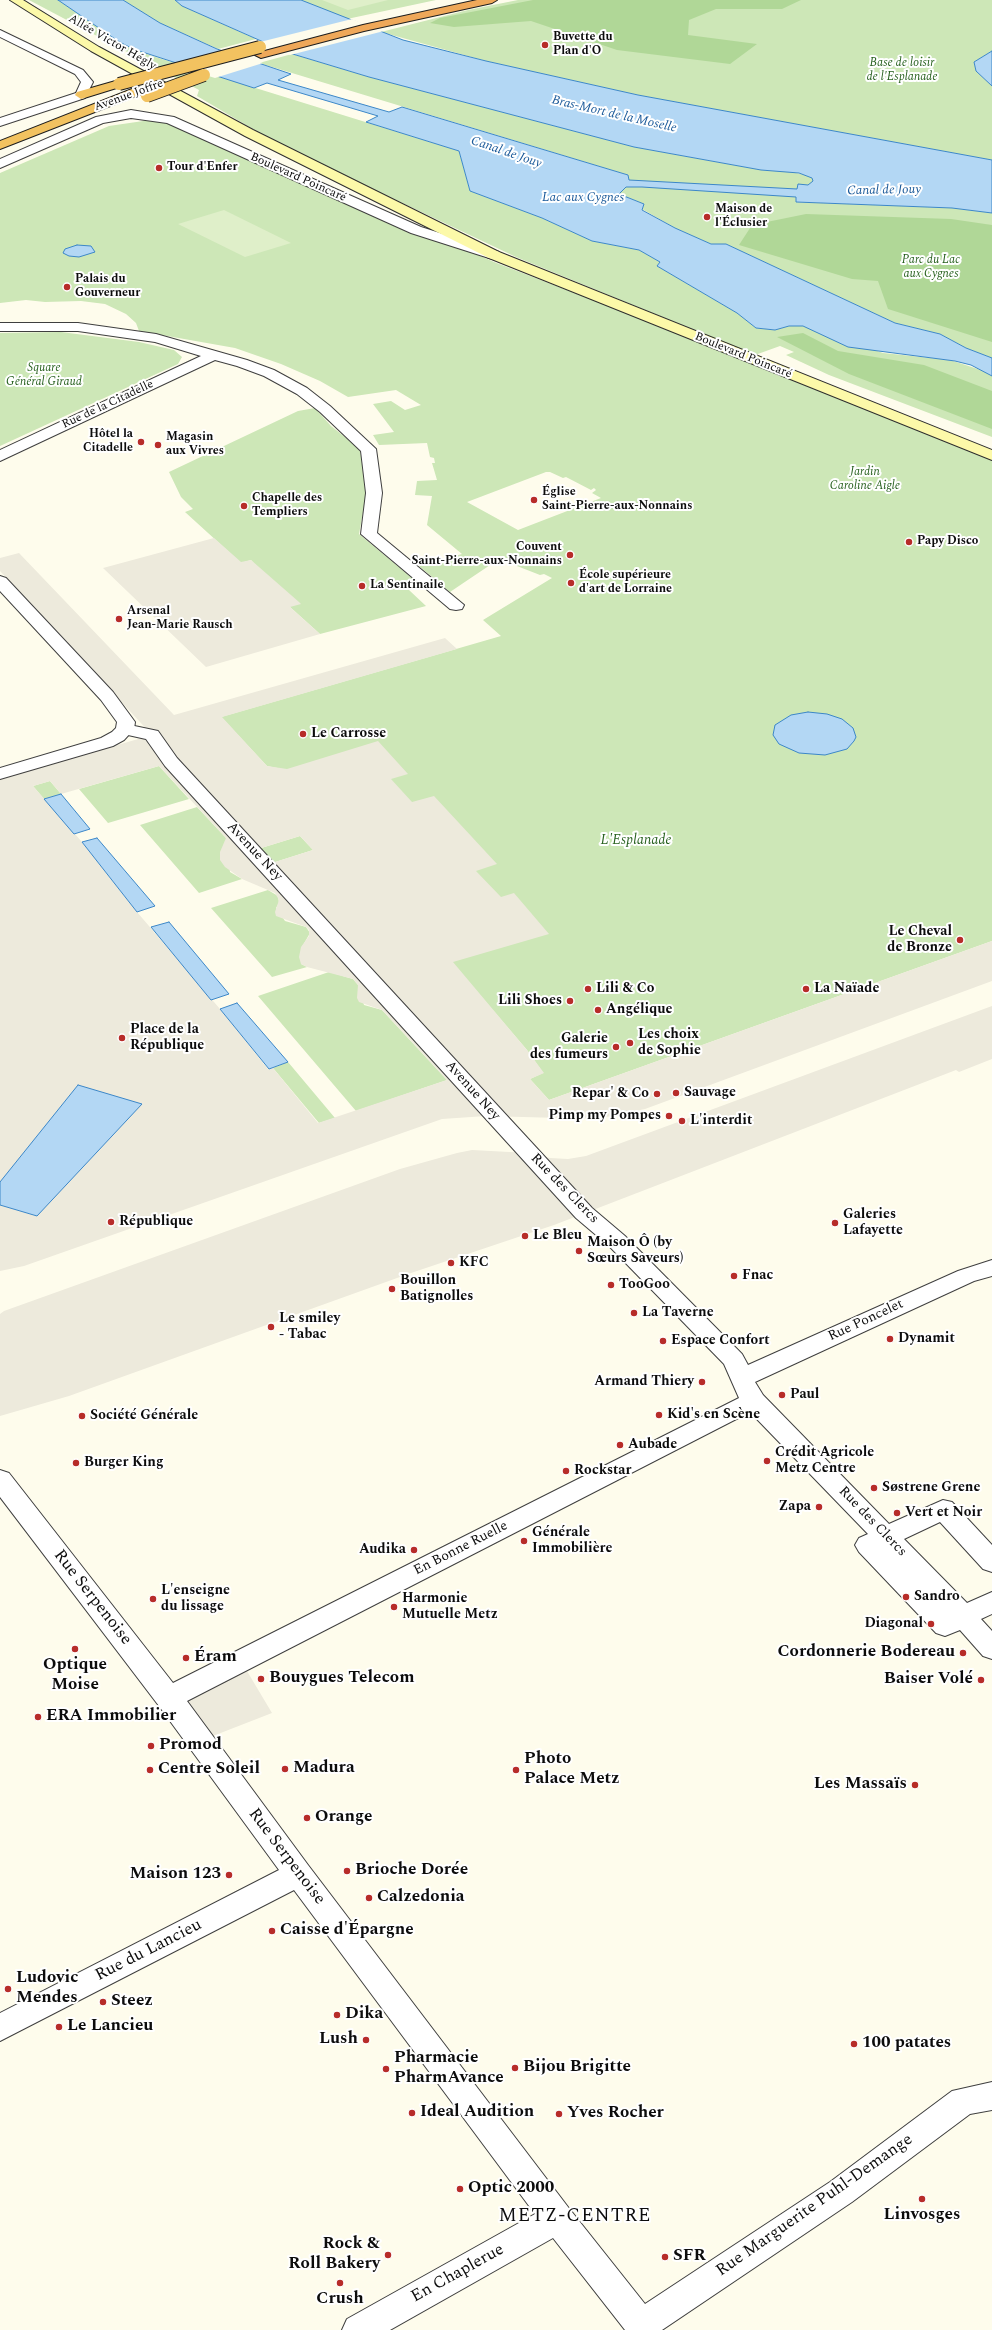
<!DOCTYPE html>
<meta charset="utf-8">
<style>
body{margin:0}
canvas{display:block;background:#fefcec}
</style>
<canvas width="992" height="2330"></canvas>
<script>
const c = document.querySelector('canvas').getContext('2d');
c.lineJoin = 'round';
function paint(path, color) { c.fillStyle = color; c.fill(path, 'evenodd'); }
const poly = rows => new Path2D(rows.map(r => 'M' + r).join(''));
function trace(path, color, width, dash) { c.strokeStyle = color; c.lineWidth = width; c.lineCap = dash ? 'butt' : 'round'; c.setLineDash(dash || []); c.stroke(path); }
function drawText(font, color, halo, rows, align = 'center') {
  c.font = font + ' Spectral,serif'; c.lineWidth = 4; c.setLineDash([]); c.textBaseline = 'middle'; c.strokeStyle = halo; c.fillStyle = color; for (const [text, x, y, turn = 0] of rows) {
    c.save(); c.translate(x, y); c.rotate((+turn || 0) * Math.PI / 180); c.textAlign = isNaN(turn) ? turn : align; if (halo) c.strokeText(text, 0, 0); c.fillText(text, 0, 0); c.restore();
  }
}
const green = poly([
 [29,0,58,0,118,41,149,55,459,151,470,191,542,218,592,241,639,250,660,262,657,266,737,313,756,328,775,330,789,326,803,326,883,353,950,360,987,372,992,376,992,437,829,375,786,355,794,352,780,346,755,355,516,257,278,144,197,96,199,90],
 [123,0,175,0,182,6,256,39,218,49,160,23],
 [301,0,436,0,347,19],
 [518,0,992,0,992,51,974,62,976,71,992,86,992,160,638,95,486,61,381,32,468,10],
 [292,54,369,77,634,147,761,170,786,171,806,175,812,178,813,181,796,202,952,208,992,213,992,358,966,348,940,334,895,323,726,244,711,244,675,228,642,209,644,204,619,194,628,175,259,63],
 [150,120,193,127,494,262,992,454,992,941,549,1100,530,1079,543,1073,527,1050,287,770,267,766,221,717,501,636,483,620,552,578,544,574,540,575,499,559,450,592,419,566,462,554,427,525,432,496,415,495,417,481,437,480,432,463,435,463,434,458,430,457,427,443,379,445,373,435,394,432,373,404,391,401,405,410,421,405,396,390,348,397,320,381,281,364,235,348,139,331,136,323,126,314,105,304,81,301,45,302,26,300,0,303,0,173,109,126],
 [546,472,550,472,563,478,566,477,591,490,594,488,596,490,592,493,601,498,518,530,467,502],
 [61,332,139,342,174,350,182,357,178,364,0,446,0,333],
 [315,408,331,426,360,449,366,496,359,534,424,588,409,590,426,606,320,634,290,607,251,560,241,563,185,512,193,509,181,497,169,472,298,411],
 [159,766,189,799,108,823,79,789],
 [50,781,61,794,44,799,33,786],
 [197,807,226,838,230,872,242,879,199,893,140,825],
 [300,836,313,850,272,863,258,849],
 [268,890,278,896,279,903,276,908,285,921,306,927,310,933,302,947,301,964,307,967,272,977,211,908],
 [329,972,353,979,358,985,364,1005,382,1010,447,1080,356,1111,258,996],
 [288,1062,335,1118,319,1123,273,1068]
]);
const forest = poly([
 [533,0,801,0,782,9,716,9,689,20,688,35,757,44,730,64,617,50,531,21,454,27,430,23,440,18],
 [806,214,951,219,992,225,992,342,888,309,878,281,852,279,739,245,752,225],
 [803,333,838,351,924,365,992,391,992,429,849,374,777,337]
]);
const pitch = poly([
 [322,0,388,0,348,10],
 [224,210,291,243,245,257,178,224]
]);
const plaza = poly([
 [214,538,241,562,251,560,299,602,301,604,290,607,320,634,206,667,103,568],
 [19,553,174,715,445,638,457,649,222,717,267,766,287,769,378,741,408,774,391,779,412,802,434,796,497,864,476,871,501,897,514,893,549,934,453,962,527,1050,544,1073,530,1079,549,1100,992,941,992,981,645,1109,596,1119,486,1116,442,1119,24,1266,0,1271,0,1205,37,1216,0,1182,0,779,152,735,0,571,0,558],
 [159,766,226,838,220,852,220,860,225,867,242,879,275,893,279,900,275,912,276,916,306,927,309,930,309,936,301,947,299,957,301,964,307,967,353,979,358,985,357,998,359,1002,382,1010,447,1080,318,1123,273,1068,268,1069,220,1009,137,912,82,842,33,786,50,781,61,794],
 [300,836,313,850,272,863,258,849],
 [992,1006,992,1059,959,1072,956,1070,554,1225,411,1273,69,1396,0,1416,0,1314,4,1311,400,1169,457,1153,472,1150,528,1153,550,1158,568,1159,586,1156],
 [241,1661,272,1713,200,1741,169,1698]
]);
const water = poly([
 [58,0,123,0,160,23,217,49,291,74,278,80,389,112,402,107,628,175,629,180,797,189,798,184,808,185,813,181,812,178,799,173,761,170,634,147,369,77,286,52,182,6,175,0,301,0,403,40,486,61,638,95,992,160,992,213,952,208,796,202,796,197,642,187,626,187,619,194,644,204,642,210,675,228,711,244,726,244,895,323,940,334,966,348,992,358,992,376,971,365,955,361,848,347,803,326,789,326,775,330,756,328,737,313,657,266,660,262,639,250,592,241,542,218,470,191,459,151,366,122,378,116,267,83,254,88,133,49,118,41,58,0],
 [992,51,992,86,976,71,974,62,992,51],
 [77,245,91,246,95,252,79,257,69,256,63,253,65,249,77,245],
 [808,712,827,714,842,719,853,728,856,737,854,741,847,749,825,755,799,753,779,744,773,735,775,725,791,715,808,712],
 [61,794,90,829,74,834,44,799,61,794],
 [97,838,155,906,137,912,82,842,97,838],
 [169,922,229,994,211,1000,151,927,169,922],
 [237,1003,288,1062,269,1069,220,1009,237,1003],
 [78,1085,142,1104,37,1216,0,1205,0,1182,78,1085]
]);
const pier = poly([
 [352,19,384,31,290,55,260,42],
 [229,51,263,63,215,78,176,66]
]);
const pedestrian = poly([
 [125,724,158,731,177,758,592,1208,625,1236,742,1354,748,1365,958,1271,992,1260,992,1276,974,1281,755,1382,763,1395,889,1524,943,1500,952,1502,992,1545,992,1572,983,1569,940,1522,904,1539,967,1603,992,1592,992,1614,981,1619,992,1631,992,1659,983,1656,960,1630,945,1636,936,1633,859,1552,855,1545,859,1538,868,1534,750,1412,187,1701,308,1865,568,2207,645,2304,830,2182,952,2091,992,2082,992,2110,970,2114,852,2202,662,2330,625,2330,553,2238,390,2330,342,2330,347,2319,535,2214,294,1890,0,2041,0,2013,279,1870,159,1706,0,1497,0,1470,9,1473,173,1683,739,1398,724,1364,609,1246,576,1218,165,766,146,739,119,733,116,729,119,725,125,724]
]);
const minor = poly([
 [0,323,78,323,156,334,247,360,274,370,307,388,330,406,376,449,382,493,377,533,464,605,462,609,456,610,450,609,361,534,366,493,361,451,320,412,297,394,264,376,237,366,215,360,0,461,0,450,201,356,155,342,78,331,0,331,0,323]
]);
const tertiary = poly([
 [0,30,83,70,93,82,85,98,0,126,0,118,76,93,81,82,75,74,0,37,0,30],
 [131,110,174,117,421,227,499,252,501,255,494,259,489,258,411,233,167,123,131,118,103,123,0,168,0,159,96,117,131,110],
 [0,576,6,578,113,692,135,722,134,729,124,740,113,746,0,779,0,768,101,738,112,732,116,728,117,722,101,700,0,591,0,576]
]);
const secondary = poly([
 [10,0,23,0,99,47,253,130,499,252,992,450,992,460,489,258,245,136,91,51,10,0]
]);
const trunk = poly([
 [119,80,123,82,125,84,123,86,81,99,75,95,77,92,119,80],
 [137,87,141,88,143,91,141,94,0,149,0,141,137,87]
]);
const motorway = poly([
 [477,0,497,0,492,3,364,31,261,58,255,55,257,53,363,25,477,0]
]);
const trunkBridge = poly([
 [119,84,260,47],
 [147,96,204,75]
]);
const markers = [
 [545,45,4,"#b72c29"],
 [159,168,4,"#b72c29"],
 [707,217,4,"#b72c29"],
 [67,287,4,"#b72c29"],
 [141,442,4,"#b72c29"],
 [158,445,4,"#b72c29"],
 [534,500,4,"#b72c29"],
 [244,506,4,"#b72c29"],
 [909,542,4,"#b72c29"],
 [570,555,4,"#b72c29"],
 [571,583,4,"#b72c29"],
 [362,586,4,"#b72c29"],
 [119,619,4,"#b72c29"],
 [303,734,4,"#b72c29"],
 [960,940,4,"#b72c29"],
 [588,989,4,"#b72c29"],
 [806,989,4,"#b72c29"],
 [570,1001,4,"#b72c29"],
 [598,1010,4,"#b72c29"],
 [122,1038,4,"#b72c29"],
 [630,1043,4,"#b72c29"],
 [616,1047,4,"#b72c29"],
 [676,1093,4,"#b72c29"],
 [657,1094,4,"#b72c29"],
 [669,1116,4,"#b72c29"],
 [682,1121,4,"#b72c29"],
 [111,1222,4,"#b72c29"],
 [835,1223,4,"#b72c29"],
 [525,1236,4,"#b72c29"],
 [579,1251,4,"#b72c29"],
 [451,1263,4,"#b72c29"],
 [734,1276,4,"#b72c29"],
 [611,1285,4,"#b72c29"],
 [392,1289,4,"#b72c29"],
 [634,1313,4,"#b72c29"],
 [271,1327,4,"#b72c29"],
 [890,1339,4,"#b72c29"],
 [663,1341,4,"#b72c29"],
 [702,1382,4,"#b72c29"],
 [782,1395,4,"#b72c29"],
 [659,1415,4,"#b72c29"],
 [82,1416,4,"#b72c29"],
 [620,1445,4,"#b72c29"],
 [767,1461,4,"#b72c29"],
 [76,1463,4,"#b72c29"],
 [566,1471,4,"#b72c29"],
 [874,1488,4,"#b72c29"],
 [819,1507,4,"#b72c29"],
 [897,1513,4,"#b72c29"],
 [524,1541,4,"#b72c29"],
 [414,1550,4,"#b72c29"],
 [906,1597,4,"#b72c29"],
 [153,1599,4,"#b72c29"],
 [394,1607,4,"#b72c29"],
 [931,1624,4,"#b72c29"],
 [75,1649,4,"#b72c29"],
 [963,1653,4,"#b72c29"],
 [186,1658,4,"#b72c29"],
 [261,1679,4,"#b72c29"],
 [981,1680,4,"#b72c29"],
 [38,1717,4,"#b72c29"],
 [151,1746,4,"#b72c29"],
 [285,1769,4,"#b72c29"],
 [150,1770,4,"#b72c29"],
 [516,1770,4,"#b72c29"],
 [915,1785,4,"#b72c29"],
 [307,1818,4,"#b72c29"],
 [347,1871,4,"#b72c29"],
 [229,1875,4,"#b72c29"],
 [369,1898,4,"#b72c29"],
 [272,1931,4,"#b72c29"],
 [8,1989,4,"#b72c29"],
 [103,2002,4,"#b72c29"],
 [337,2015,4,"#b72c29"],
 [59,2027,4,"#b72c29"],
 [366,2040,4,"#b72c29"],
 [854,2044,4,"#b72c29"],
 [515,2068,4,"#b72c29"],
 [386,2069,4,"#b72c29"],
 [412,2113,4,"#b72c29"],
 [559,2114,4,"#b72c29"],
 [460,2189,4,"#b72c29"],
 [922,2199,4,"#b72c29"],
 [388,2255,4,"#b72c29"],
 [665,2257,4,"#b72c29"],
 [340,2283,4,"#b72c29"]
];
const farPoinames = [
 ["Buvette du",553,38],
 ["Plan d'O",553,52],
 ["Tour d'Enfer",167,168],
 ["Maison de",715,210],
 ["l'Éclusier",715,224],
 ["Palais du",75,280],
 ["Gouverneur",75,294],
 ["Hôtel la",133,435,"right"],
 ["Citadelle",133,449,"right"],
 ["Magasin",166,438],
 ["aux Vivres",166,452],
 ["Église",542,493],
 ["Saint-Pierre-aux-Nonnains",542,507],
 ["Chapelle des",252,499],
 ["Templiers",252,513],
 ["Papy Disco",917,542],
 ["Couvent",562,548,"right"],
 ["Saint-Pierre-aux-Nonnains",562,562,"right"],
 ["École supérieure",579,576],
 ["d'art de Lorraine",579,590],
 ["La Sentinaile",370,586],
 ["Arsenal",127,612],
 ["Jean-Marie Rausch",127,626]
];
const farStreetnames = [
 ["Allée Victor Hégly",112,43,30],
 ["Avenue Joffre",129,96,-20],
 ["Boulevard Poincaré",298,178,24],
 ["Boulevard Poincaré",743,356,22],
 ["Rue de la Citadelle",108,405,-25]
];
const farParknames = [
 ["Base de loisir",902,64],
 ["de l'Esplanade",902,78],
 ["Parc du Lac",931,261],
 ["aux Cygnes",931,275],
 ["Square",44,369],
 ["Général Giraud",44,383],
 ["Jardin",865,473],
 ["Caroline Aigle",865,487]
];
const farWaternames = [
 ["Bras-Mort de la Moselle",614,115,13],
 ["Canal de Jouy",506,153,19],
 ["Canal de Jouy",884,191,-1],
 ["Lac aux Cygnes",583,198]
];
const poiNames = [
 ["Le Carrosse",311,734],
 ["Le Cheval",952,932,"right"],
 ["de Bronze",952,948,"right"],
 ["Lili & Co",596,989],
 ["La Naïade",814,989],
 ["Lili Shoes",562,1001,"right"],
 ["Angélique",606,1010],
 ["Place de la",130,1030],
 ["République",130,1046],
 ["Les choix",638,1035],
 ["de Sophie",638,1051],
 ["Galerie",608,1039,"right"],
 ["des fumeurs",608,1055,"right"],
 ["Sauvage",684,1093],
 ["Repar' & Co",649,1094,"right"],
 ["Pimp my Pompes",661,1116,"right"],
 ["L'interdit",690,1121],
 ["Galeries",843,1215],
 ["Lafayette",843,1231],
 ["République",119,1222],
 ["Le Bleu",533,1236],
 ["Maison Ô (by",587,1243],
 ["Sœurs Saveurs)",587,1259],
 ["KFC",459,1263],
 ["Fnac",742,1276],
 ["Bouillon",400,1281],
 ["Batignolles",400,1297],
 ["TooGoo",619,1285],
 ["La Taverne",642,1313],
 ["Le smiley",279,1319],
 ["- Tabac",279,1335],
 ["Dynamit",898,1339],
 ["Espace Confort",671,1341],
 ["Armand Thiery",694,1382,"right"],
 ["Paul",790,1395],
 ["Kid's en Scène",667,1415],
 ["Société Générale",90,1416],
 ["Aubade",628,1445],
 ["Crédit Agricole",775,1453],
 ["Metz Centre",775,1469],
 ["Burger King",84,1463],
 ["Rockstar",574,1471],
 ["Søstrene Grene",882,1488],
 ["Zapa",811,1507,"right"],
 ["Vert et Noir",905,1513],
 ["Générale",532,1533],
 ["Immobilière",532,1549],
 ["Audika",406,1550,"right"],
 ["L'enseigne",161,1591],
 ["du lissage",161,1607],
 ["Sandro",914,1597],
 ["Harmonie",402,1599],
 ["Mutuelle Metz",402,1615],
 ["Diagonal",923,1624,"right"]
];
const parkNames = [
 ["L'Esplanade",636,841]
];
const streetNames = [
 ["Avenue Ney",254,852,47],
 ["Avenue Ney",472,1091,48],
 ["Rue des Clercs",564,1189,46],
 ["Rue Poncelet",866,1321,-25],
 ["Rue des Clercs",872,1522,46],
 ["En Bonne Ruelle",461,1549,-27]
];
const nearStreetnames = [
 ["Rue Serpenoise",92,1598,52],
 ["Rue Serpenoise",286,1857,53],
 ["Rue du Lancieu",149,1951,-27],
 ["Rue Marguerite Puhl-Demange",815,2206,-35],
 ["En Chaplerue",458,2274,-29]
];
const nearPoinames = [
 ["Cordonnerie Bodereau",955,1653,"right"],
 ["Éram",194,1658],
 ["Optique",75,1666,"center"],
 ["Moise",75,1686,"center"],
 ["Bouygues Telecom",269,1679],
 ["Baiser Volé",973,1680,"right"],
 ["ERA Immobilier",46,1717],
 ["Promod",159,1746],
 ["Photo",524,1760],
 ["Palace Metz",524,1780],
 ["Madura",293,1769],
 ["Centre Soleil",158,1770],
 ["Les Massaïs",907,1785,"right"],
 ["Orange",315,1818],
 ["Brioche Dorée",355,1871],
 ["Maison 123",221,1875,"right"],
 ["Calzedonia",377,1898],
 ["Caisse d'Épargne",280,1931],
 ["Ludovic",16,1979],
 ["Mendes",16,1999],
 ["Steez",111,2002],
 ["Dika",345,2015],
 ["Le Lancieu",67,2027],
 ["Lush",358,2040,"right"],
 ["100 patates",862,2044],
 ["Pharmacie",394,2059],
 ["PharmAvance",394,2079],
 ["Bijou Brigitte",523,2068],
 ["Ideal Audition",420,2113],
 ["Yves Rocher",567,2114],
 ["Optic 2000",468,2189],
 ["Linvosges",922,2216,"center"],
 ["Rock &",380,2245,"right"],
 ["Roll Bakery",380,2265,"right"],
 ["SFR",673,2257],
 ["Crush",340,2300,"center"]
];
const nearQuarternames = [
 ["METZ-CENTRE",575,2217]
];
paint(green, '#cde7b7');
paint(forest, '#b0d797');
paint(pitch, '#dfefc9');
paint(plaza, '#edeadc');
paint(water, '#b3d7f4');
trace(water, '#3c87c8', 1);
paint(pier, '#fefcec');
trace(pedestrian, '#3f3f3f', 2);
trace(minor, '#3f3f3f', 2);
trace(tertiary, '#3f3f3f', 2);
trace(secondary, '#2e2e2e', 2);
trace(trunk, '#1d1d1d', 2);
trace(motorway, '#1d1d1d', 2);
paint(pedestrian, '#fff');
paint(minor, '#fff');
paint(tertiary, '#fff');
paint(secondary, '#fcf9a9');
paint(trunk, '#f2c260');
paint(motorway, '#efa859');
trace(trunkBridge, '#1d1d1d', 14, []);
trace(trunkBridge, '#f2c260', 12);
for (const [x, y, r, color] of markers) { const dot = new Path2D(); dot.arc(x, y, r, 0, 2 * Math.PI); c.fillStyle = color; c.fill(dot); trace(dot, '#fff', 1.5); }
drawText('bold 12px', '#0c0c0c', '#fff', farPoinames, 'left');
drawText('12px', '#0c0c0c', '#fff', farStreetnames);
drawText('italic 12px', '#28611f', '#fff', farParknames);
drawText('italic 13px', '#1a5999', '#fff', farWaternames);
drawText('bold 14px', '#0c0c0c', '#fff', poiNames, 'left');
drawText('italic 14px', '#28611f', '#fff', parkNames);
drawText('14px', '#0c0c0c', '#fff', streetNames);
drawText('17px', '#0c0c0c', '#fff', nearStreetnames);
drawText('bold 17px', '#0c0c0c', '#fff', nearPoinames, 'left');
c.letterSpacing = '1px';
drawText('19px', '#0c0c0c', '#fff', nearQuarternames);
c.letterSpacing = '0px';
</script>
